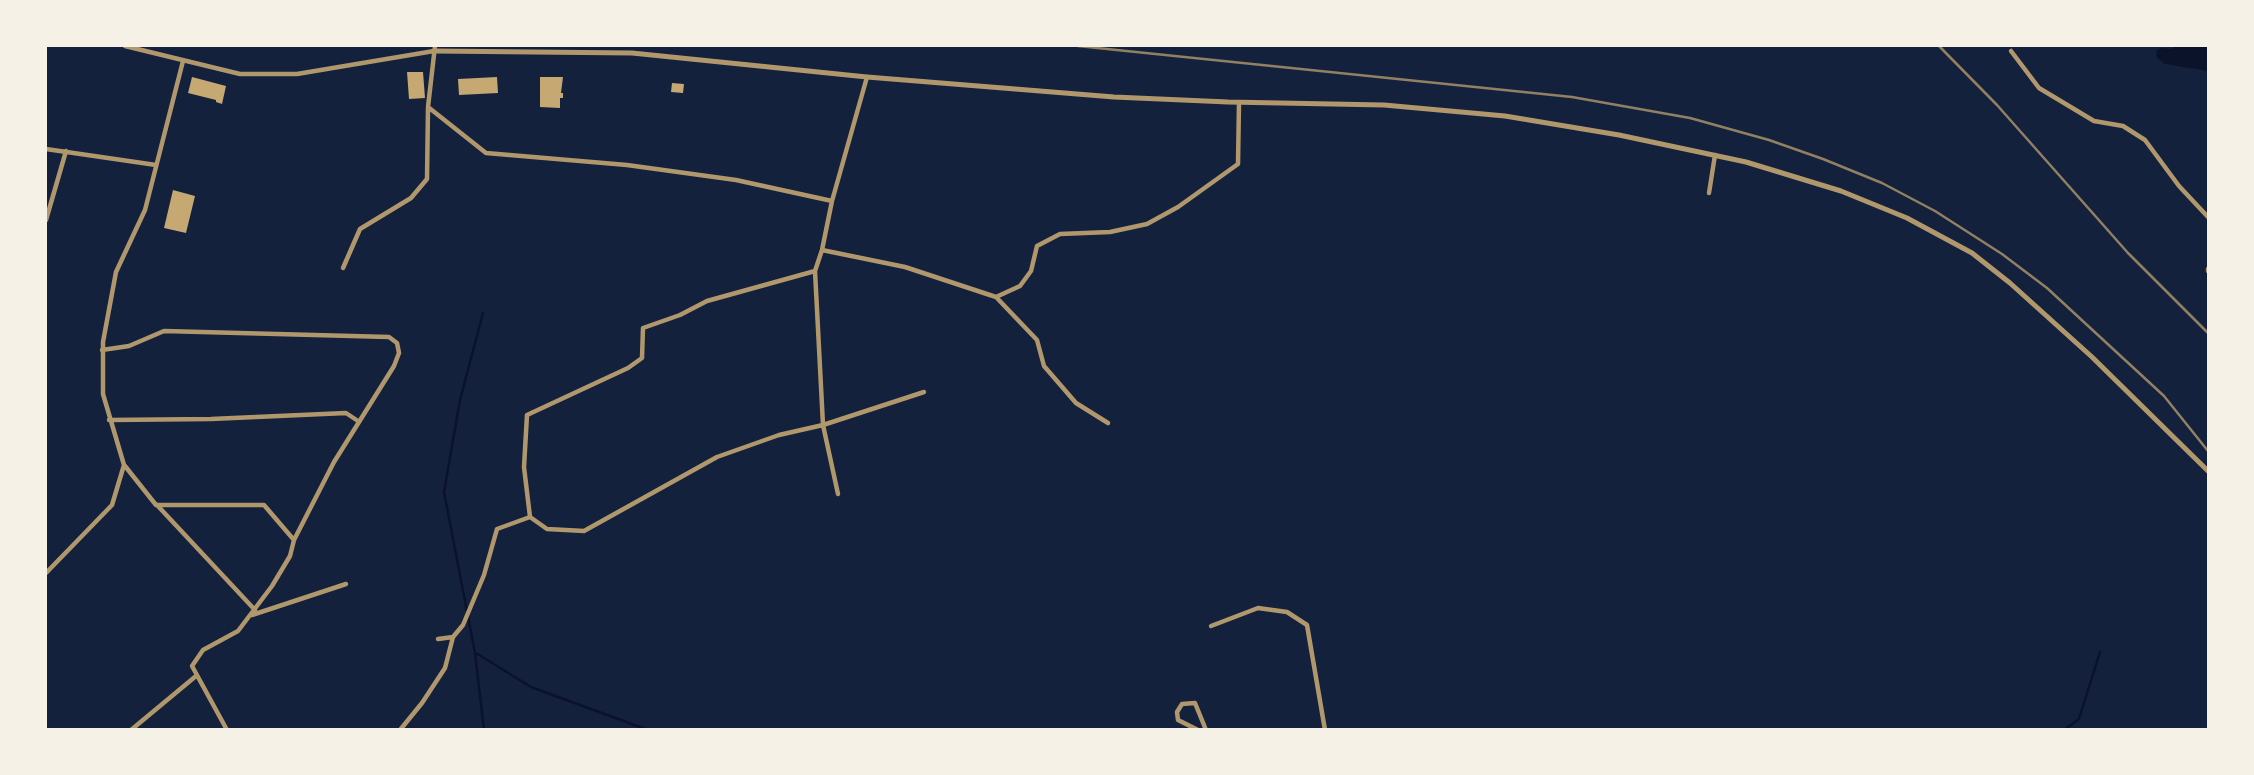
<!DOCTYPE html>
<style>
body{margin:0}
#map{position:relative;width:2254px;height:775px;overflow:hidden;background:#14213d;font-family:Montserrat,sans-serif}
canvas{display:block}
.frame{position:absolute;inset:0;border:47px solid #f6f1e7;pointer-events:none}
</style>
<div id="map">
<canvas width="2254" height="775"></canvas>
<div class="frame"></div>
</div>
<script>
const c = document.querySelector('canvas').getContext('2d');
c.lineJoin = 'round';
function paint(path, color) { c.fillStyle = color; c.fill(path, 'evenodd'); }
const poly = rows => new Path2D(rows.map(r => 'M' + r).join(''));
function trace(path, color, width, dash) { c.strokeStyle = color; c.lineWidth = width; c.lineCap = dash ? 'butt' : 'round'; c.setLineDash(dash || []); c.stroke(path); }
const water = poly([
 [2176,46,2208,46,2208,71,2165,64,2157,58,2156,51,2161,48,2172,49]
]);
const stream = poly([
 [483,313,460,400,444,492,475,653,484,730],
 [476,653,531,687,648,730],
 [2064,730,2079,719,2100,652]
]);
const building = poly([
 [407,72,423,72,425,98,409,99],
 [192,77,226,86,222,104,216,102,216,100,188,93],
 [497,77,498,93,459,95,458,79],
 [540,77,563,77,561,93,563,93,563,98,560,98,560,108,540,107],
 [672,83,684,84,683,93,671,92],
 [173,190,195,196,186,233,164,228]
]);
const minor = poly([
 [125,46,240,74,297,74,434,51],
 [435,46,428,107,486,153,627,165,736,180,832,201],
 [2011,51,2039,88,2094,121,2123,126,2145,140,2179,186,2208,217],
 [867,77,832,201,822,250,905,267,996,297,1037,340,1044,366,1076,403,1108,423],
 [46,149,156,165],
 [1709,193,1715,155],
 [46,220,66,151],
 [822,250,815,271,707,301,680,315,643,328,642,358,628,368,527,415,524,467,530,517,547,529,584,531,717,457,779,435,823,425,924,392],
 [343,268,360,229,411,198,427,179,428,108],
 [2208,269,2208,271],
 [815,271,823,425,838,494],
 [996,297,1020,286,1031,271,1037,246,1060,234,1110,232,1147,224,1178,207,1238,164,1239,103],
 [102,350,129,346,164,331,389,337,397,343,399,353,394,366,334,462,294,540,290,556,272,586,238,631,203,650,192,666,227,730],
 [109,420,211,419,346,413,358,421],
 [125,466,156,505,264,505,294,540],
 [157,505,255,610],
 [46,573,112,505,124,465,103,394,103,342,116,272,145,210,183,61],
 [252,615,346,584],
 [1211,626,1258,608,1287,612,1307,625,1325,730],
 [438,639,453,637],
 [131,730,196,676],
 [400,730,422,703,445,668,453,637,463,625,484,575,497,529,530,517],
 [1198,730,1178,720,1177,712,1182,704,1195,703,1206,730]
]);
const tertiary = poly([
 [434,51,632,53,867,77,1114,97,1228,102,1384,105,1505,116,1619,135,1746,162,1841,191,1907,218,1972,253,2010,283,2092,357,2208,471]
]);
const rail = poly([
 [1078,46,1572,97,1690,118,1769,140,1823,159,1882,183,1935,211,2002,254,2047,288,2164,396,2208,451],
 [1939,46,1997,105,2128,253,2208,333]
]);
paint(water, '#0b132b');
trace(stream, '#0b132b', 2.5);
paint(building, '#c6a872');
trace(minor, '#b1986c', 4.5);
trace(tertiary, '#b1986c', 5);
trace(rail, '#918062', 2.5);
</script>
